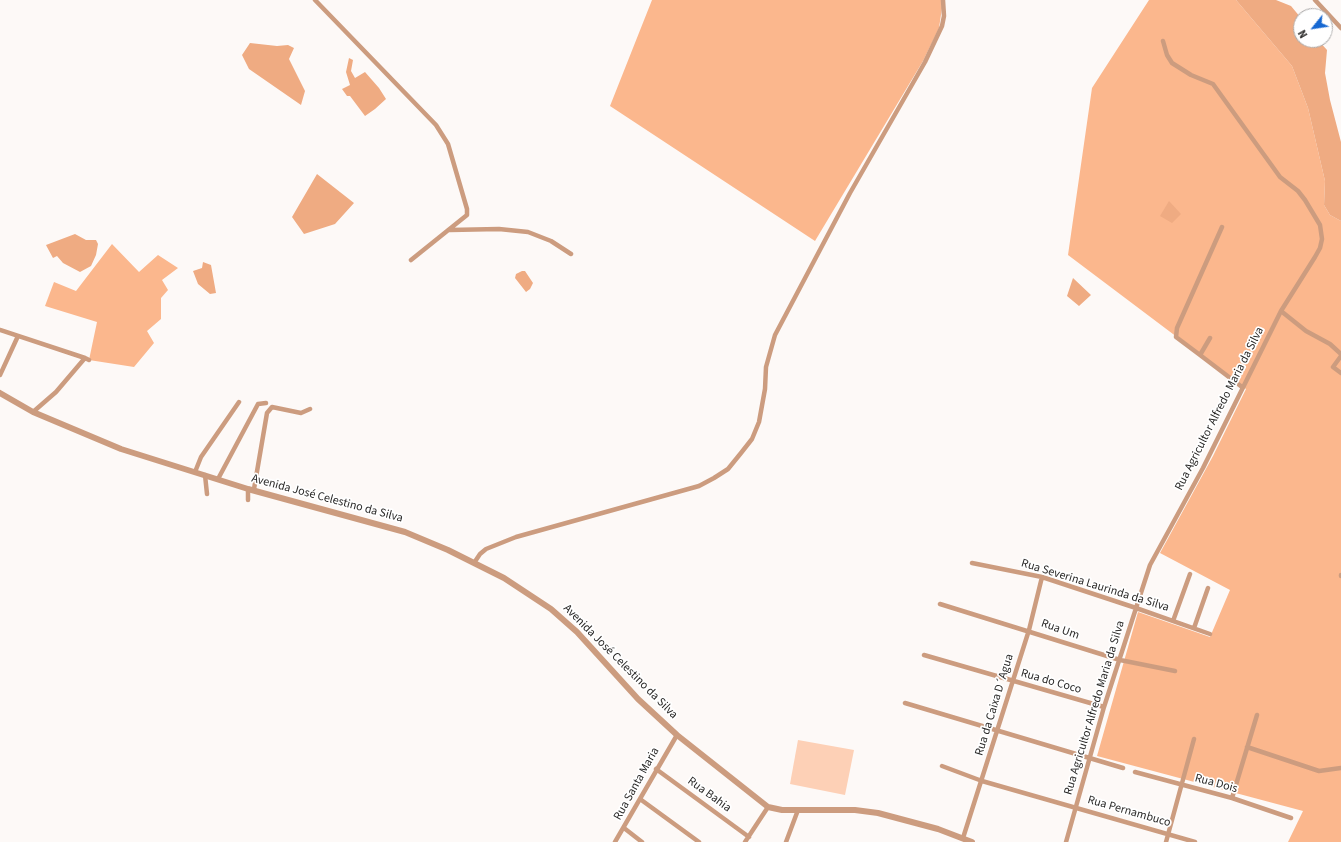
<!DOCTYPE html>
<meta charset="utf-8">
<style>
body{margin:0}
#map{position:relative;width:1341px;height:842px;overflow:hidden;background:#fdf9f7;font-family:"Source Sans 3",sans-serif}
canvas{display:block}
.north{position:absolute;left:1293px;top:8px;width:40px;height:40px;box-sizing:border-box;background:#fff;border:1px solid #aaa9a9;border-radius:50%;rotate:240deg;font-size:11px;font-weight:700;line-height:16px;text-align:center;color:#2a2928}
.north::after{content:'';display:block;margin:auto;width:14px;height:18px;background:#1668d2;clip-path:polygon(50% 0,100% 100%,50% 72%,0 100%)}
</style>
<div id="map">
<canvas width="1341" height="842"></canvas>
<div class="north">N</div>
</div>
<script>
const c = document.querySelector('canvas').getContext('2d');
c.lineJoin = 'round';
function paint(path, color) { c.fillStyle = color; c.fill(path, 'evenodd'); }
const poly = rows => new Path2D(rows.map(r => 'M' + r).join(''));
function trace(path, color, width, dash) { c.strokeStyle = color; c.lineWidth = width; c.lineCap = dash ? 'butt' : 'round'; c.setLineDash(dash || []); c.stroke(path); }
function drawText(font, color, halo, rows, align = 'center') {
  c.font = font + ' "Source Sans 3",sans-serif'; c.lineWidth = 3.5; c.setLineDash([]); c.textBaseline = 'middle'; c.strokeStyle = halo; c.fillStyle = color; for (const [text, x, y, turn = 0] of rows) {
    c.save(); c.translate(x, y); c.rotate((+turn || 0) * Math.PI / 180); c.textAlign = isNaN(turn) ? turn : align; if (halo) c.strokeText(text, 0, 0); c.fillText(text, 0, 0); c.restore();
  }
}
const green = poly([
 [798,740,854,750,845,795,790,784]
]);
const forest = poly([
 [652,0,941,0,942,8,939,28,923,61,815,241,610,106],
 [1149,0,1236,0,1292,66,1308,108,1325,181,1324,205,1330,215,1341,221,1341,842,1288,842,1303,811,1097,756,1138,612,1210,637,1230,590,1160,553,1213,456,1246,389,1068,255,1092,88],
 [112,244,139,272,158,255,178,268,162,280,168,290,161,298,161,319,147,331,154,343,134,367,89,360,97,322,45,306,54,282,76,291]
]);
const water = poly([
 [1236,0,1276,0,1291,6,1301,18,1301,40,1318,40,1327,50,1325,73,1330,100,1341,142,1341,221,1330,215,1324,205,1325,181,1308,108,1292,66],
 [250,43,277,46,288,45,294,48,289,59,305,91,301,105,249,69,242,55],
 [349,58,353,60,351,71,355,78,365,72,379,88,386,99,375,109,365,116,350,96,347,96,342,89,350,85,346,72],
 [317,174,354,203,335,224,304,234,292,217],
 [1169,201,1181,214,1172,223,1160,216],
 [75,234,86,240,96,240,98,244,96,255,91,266,80,272,63,263,57,256,53,258,47,247,46,245],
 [203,262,211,265,216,293,210,294,198,284,193,271,202,268],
 [522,271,525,271,533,283,530,289,526,292,515,278,516,274],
 [1073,278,1091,295,1079,306,1067,296]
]);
const minor = poly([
 [315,0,436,125,448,144,467,209,467,215,411,260],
 [1315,0,1341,28],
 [450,230,499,229,528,232,551,241,571,254],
 [1281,311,1306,331,1330,344,1341,354],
 [0,330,85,358],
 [1210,338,1200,355,1176,337,1177,328,1222,227],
 [1200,355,1242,387],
 [1341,356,1333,367,1341,373],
 [0,375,18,336],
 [33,412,56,392,85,358,89,360],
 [195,472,201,457,239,402],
 [205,475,207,494],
 [218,479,258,404,266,403],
 [254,489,267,413,272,407,301,413,310,409],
 [248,500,248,489],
 [474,563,480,554,486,549,516,537,699,486,714,478,728,469,741,453,752,439,759,422,765,389,766,367,775,335,850,193,925,62,942,26,944,16,943,0],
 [972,563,1042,577,1136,608,1210,634],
 [1341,575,1341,576],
 [940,604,1120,660,1175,671],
 [1173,621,1190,574],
 [1194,628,1208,588],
 [924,655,1104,707],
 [905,703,1123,768],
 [1247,747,1319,771,1341,768],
 [942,766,982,781,1195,842],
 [656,769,749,837],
 [1135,772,1232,798,1291,818],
 [1232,798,1257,715],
 [640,799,699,842],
 [624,828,642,842],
 [963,838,1029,630,1042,577],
 [615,842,677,735],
 [745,842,768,807],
 [786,842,798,810],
 [1066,842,1104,707,1150,565,1203,468,1281,311,1315,257,1320,248,1322,239,1320,225,1305,200,1298,191,1280,177,1213,84,1191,75,1172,63,1167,55,1163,41],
 [1166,842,1194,739]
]);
const tertiary = poly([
 [0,393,33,412,121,449,248,489,405,532,448,550,504,578,551,609,577,632,638,699,677,735,768,807,782,810,855,810,878,813,938,829,972,842]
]);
const streetNames = [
 ["Rua Agricultor Alfredo Maria da Silva",1220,409,-63],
 ["Avenida José Celestino da Silva",327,499,15],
 ["Rua Severina Laurinda da Silva",1095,586,17],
 ["Rua Um",1060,630,19],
 ["Avenida José Celestino da Silva",620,662,45],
 ["Rua do Coco",1051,682,16],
 ["Rua da Caixa D´Agua",995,705,-73],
 ["Rua Agricultor Alfredo Maria da Silva",1095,708,-73],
 ["Rua Santa Maria",637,784,-61],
 ["Rua Dois",1216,784,15],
 ["Rua Bahia",709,795,36],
 ["Rua Pernambuco",1129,812,16]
];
paint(green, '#fdd0b6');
paint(forest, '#fbb78d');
paint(water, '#efab82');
trace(minor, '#cc9c7f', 4.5);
trace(tertiary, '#cc9c7f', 6);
drawText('12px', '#2a2928', '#fff', streetNames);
</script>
